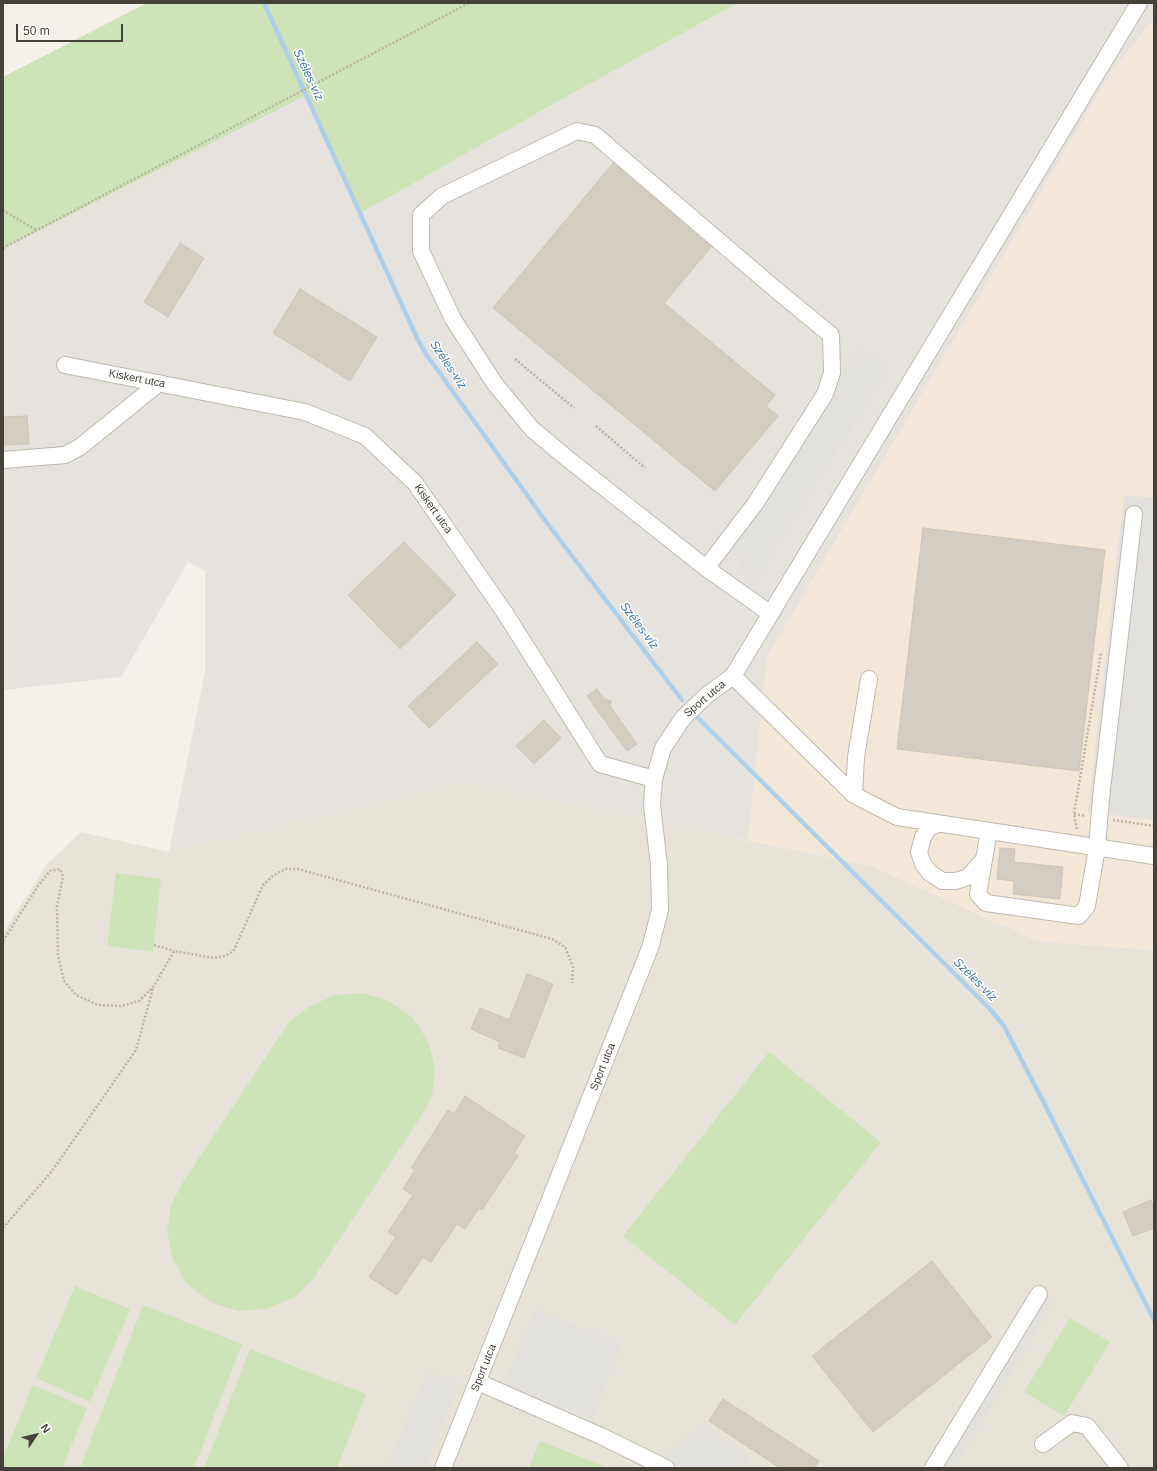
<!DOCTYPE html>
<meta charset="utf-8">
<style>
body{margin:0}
#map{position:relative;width:1157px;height:1471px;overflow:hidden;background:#f3f1ea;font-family:Arial,sans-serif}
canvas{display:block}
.frame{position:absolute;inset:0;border:4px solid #474239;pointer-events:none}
.north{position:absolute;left:16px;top:1415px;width:40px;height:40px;-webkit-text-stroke:3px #fff;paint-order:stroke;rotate:55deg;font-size:11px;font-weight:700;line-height:16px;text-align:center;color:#474239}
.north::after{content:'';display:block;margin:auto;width:14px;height:18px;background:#474239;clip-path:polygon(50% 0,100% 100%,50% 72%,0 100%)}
.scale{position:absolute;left:16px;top:24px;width:107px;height:18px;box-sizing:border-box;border:2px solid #474239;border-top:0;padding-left:5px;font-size:12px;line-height:14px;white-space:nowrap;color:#474239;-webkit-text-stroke:3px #fff;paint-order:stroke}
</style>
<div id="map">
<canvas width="1157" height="1471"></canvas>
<div class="frame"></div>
<div class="north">N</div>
<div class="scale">50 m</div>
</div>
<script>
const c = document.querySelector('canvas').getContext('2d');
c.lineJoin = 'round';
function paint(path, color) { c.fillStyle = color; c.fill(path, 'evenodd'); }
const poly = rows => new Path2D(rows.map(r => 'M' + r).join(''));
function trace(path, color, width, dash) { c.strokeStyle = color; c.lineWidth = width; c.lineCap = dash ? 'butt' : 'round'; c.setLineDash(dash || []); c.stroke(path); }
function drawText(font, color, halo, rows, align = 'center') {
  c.font = font + ' Arial,sans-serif'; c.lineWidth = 3; c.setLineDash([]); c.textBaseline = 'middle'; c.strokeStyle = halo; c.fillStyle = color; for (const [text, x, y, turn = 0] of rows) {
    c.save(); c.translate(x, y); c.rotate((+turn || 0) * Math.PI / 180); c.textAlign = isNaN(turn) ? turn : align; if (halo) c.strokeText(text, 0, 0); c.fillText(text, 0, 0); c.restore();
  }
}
const residential = poly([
 [456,781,869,865,1038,941,1154,950,1154,1468,3,1468,3,933,47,864,81,832,169,852]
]);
const commercial = poly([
 [1154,18,1154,950,1038,941,869,865,748,840,766,657,1109,76]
]);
const industrial = poly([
 [738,3,1154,3,1154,18,1109,76,767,657,748,840,456,781,169,852,205,672,205,571,188,562,121,677,3,690,3,253,7,247,307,95,361,213,564,98]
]);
const green = poly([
 [147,3,738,3,564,98,361,213,307,95,7,247,3,253,3,77],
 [116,873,161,879,153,952,107,946],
 [363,993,389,1001,412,1017,428,1041,435,1068,432,1096,422,1115,313,1279,293,1298,267,1309,239,1311,212,1303,187,1284,173,1260,167,1232,171,1205,183,1182,289,1022,310,1006,335,995],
 [769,1052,881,1142,735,1325,623,1236],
 [75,1286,130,1309,90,1402,36,1378],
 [143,1305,242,1344,194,1468,80,1468],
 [1070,1318,1110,1342,1064,1416,1024,1392],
 [250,1349,366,1394,337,1468,204,1468],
 [33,1385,87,1408,62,1468,3,1468,3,1457],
 [540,1441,609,1468,529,1468]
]);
const parking = poly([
 [860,348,890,367,755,581,737,569,744,558,732,550],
 [1124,495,1154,498,1154,820,1088,812],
 [1039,1294,1053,1303,954,1468,933,1468],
 [536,1309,621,1345,592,1420,504,1383],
 [427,1371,459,1384,425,1468,388,1468],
 [703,1425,749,1456,745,1468,666,1468,663,1467,667,1453]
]);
const stream = poly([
 [264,3,418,340,426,354,547,523,682,700],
 [697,717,989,1008,1004,1026,1044,1103,1154,1320]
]);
const building = poly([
 [613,163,711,247,664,303,775,395,766,406,778,416,715,491,493,308,613,163],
 [180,243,204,258,168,317,144,302,180,243],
 [300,289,377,337,350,381,273,333,300,289],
 [27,416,29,444,3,445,3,417,27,416],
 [923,528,1105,550,1079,771,897,749,923,528],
 [404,542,456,595,400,649,348,595,404,542],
 [477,642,498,664,429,728,408,706,477,642],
 [597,689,604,699,611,701,610,706,637,744,627,751,587,696,597,689],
 [544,720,561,738,534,764,516,746,544,720],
 [1000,848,1015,849,1014,862,1063,867,1060,899,1013,894,1014,881,997,879,1000,848],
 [527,974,553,984,524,1058,498,1048,500,1042,471,1029,480,1008,509,1020,527,974],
 [465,1096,525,1136,514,1153,518,1156,482,1210,479,1208,465,1229,457,1224,431,1262,423,1257,397,1295,369,1277,396,1237,388,1232,413,1195,403,1189,415,1170,411,1168,448,1110,454,1114,465,1096],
 [1151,1200,1154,1208,1154,1228,1133,1236,1123,1212,1151,1200],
 [932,1261,992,1337,873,1432,812,1356,932,1261],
 [723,1399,819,1461,814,1468,780,1468,709,1421,723,1399]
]);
const path = poly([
 [3,210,29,226,37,230],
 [3,248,469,3],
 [515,359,574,408],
 [596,426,645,468],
 [1074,814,1086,816],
 [1113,820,1154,826],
 [1077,829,1074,814,1101,653],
 [3,941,38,886,50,871,60,869,63,876,57,906,58,955,64,981,76,995,98,1005,121,1006,139,1001,154,986,174,951,214,958,224,956,233,952,263,885,274,875,286,869,298,869,552,939,565,947,573,967,572,983],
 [154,945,174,951],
 [3,1228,52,1171,136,1050,153,988]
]);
const minor = poly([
 [65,365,305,412,365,436,415,483,505,613,600,764,654,779],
 [3,460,65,455,80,447,159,383],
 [706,568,755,504,825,394,832,373,831,335,775,289,595,135,577,131,442,196,421,215,421,251,453,319,495,384,532,429,568,459,706,568,771,614],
 [733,676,854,795,897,817,1154,856],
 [854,795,856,757,869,679],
 [938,824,930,827,923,837,919,852,923,864,930,873,942,881,956,881,968,877,984,859],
 [989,831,978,894,986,903,1079,916,1087,906,1097,848,1101,798,1134,514],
 [478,1382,601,1436,666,1468],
 [1043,1444,1072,1423,1087,1426,1120,1468],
 [443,1468,650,948,660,910,659,865,652,805,654,779,663,748,683,718,707,695,733,676,1139,3],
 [933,1468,1039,1294]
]);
const streetNames = [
 ["Kiskert utca",137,379,11],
 ["Kiskert utca",433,509,55],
 ["Sport utca",705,699,-40],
 ["Sport utca",603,1067,-68],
 ["Sport utca",484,1368,-68]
];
const waterNames = [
 ["Széles-víz",308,75,65],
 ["Széles-víz",448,365,56],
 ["Széles-víz",639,626,53],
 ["Széles-víz",975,980,45]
];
paint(residential, '#e7e3d9');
paint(commercial, '#f3e8d8');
paint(industrial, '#e6e3df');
paint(green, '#cfe3b8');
paint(parking, '#e3e1de');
trace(stream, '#aecfe9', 4.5);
paint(building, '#d4cdc1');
trace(building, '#cec5b5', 1);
trace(minor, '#beb9ae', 18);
trace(path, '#beb4a1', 2.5, [2, 2]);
trace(minor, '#fff', 16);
drawText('11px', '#474239', '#fff', streetNames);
drawText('italic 12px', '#3d78a8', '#fff', waterNames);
</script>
